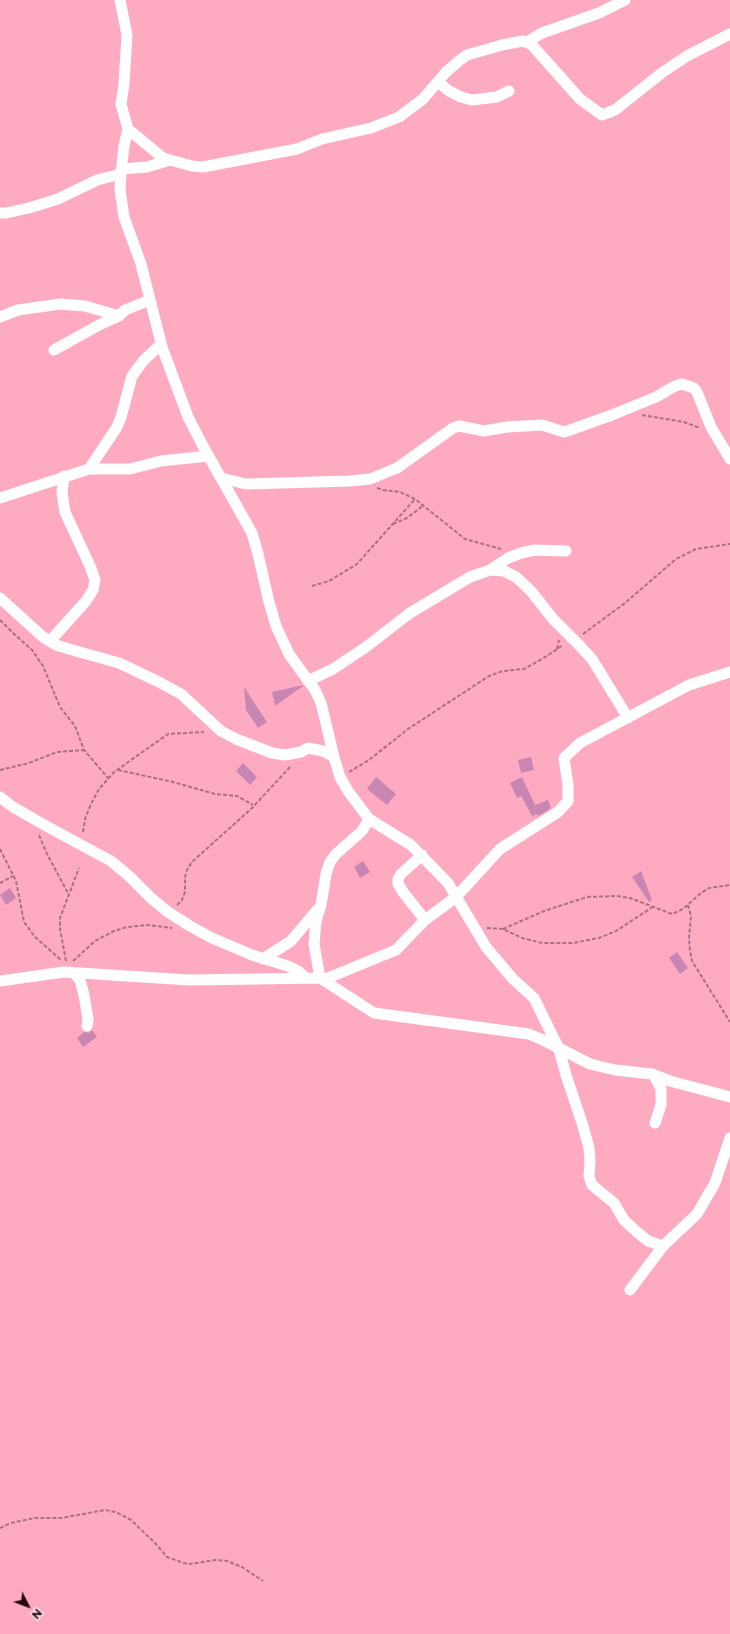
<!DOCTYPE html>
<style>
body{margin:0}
#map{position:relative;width:730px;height:1634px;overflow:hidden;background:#feabc2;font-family:Montserrat,sans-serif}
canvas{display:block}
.north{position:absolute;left:8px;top:1586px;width:40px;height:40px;-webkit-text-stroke:3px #fadfe6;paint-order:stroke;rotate:132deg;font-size:11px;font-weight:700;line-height:16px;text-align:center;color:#240711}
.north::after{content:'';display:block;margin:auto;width:14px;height:18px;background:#240711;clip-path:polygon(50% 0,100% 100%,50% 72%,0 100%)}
</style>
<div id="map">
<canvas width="730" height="1634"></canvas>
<div class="north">N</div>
</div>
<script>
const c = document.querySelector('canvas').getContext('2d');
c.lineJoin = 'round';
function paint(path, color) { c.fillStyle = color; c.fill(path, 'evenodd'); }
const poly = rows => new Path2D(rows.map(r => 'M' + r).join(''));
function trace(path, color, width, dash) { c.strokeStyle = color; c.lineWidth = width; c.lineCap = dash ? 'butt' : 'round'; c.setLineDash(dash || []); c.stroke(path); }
const building = poly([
 [303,685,303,686,275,706,272,692],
 [244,687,267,722,258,728,246,710],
 [531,757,534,770,521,773,518,760],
 [243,763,257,777,250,785,236,771],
 [376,777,396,794,387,805,367,789],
 [522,777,535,805,548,800,551,808,538,816,537,814,532,816,521,796,517,798,510,783],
 [363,861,370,872,360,878,354,867],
 [641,871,652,900,649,902,632,877],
 [10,888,16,898,6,905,0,895],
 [677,952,688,968,680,974,669,958],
 [92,1030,97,1037,83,1047,77,1038,84,1032,89,1033]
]);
const path = poly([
 [642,415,684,422,700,428],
 [377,488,383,490,400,492,415,499,465,539,501,549],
 [393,524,407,518,424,505],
 [312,586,329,581,357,564,415,499],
 [0,620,14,634,32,650,43,666,60,707,75,726,84,750,108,778],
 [583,634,625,603,676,559,696,549,730,544],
 [557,649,559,640],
 [0,770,29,763,57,752,84,750],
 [118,770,173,782,215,794,237,796,253,805],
 [349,772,369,760,408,729,489,676,503,671,524,669,547,656,563,645],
 [83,832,85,819,91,804,99,789,114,772,168,734,204,732],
 [39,835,47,854,69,895],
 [0,849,16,881,24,922,35,937,61,960],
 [0,883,13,876],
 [177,905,182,900,185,892,185,877,187,870,192,862,252,808,291,766],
 [688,905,691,916,689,938,690,951,692,961,730,1022],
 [487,928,503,929,522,938,542,943,573,943,599,938,616,931,654,906],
 [503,929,544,911,587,897,617,896,630,898,672,914,683,909,701,893,709,888,730,885],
 [66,961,60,929,60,918,79,868],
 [73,961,95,941,114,931,127,927,147,925,172,928],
 [0,1528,11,1523,35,1518,61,1518,105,1510,116,1512,131,1520,155,1543,167,1557,184,1563,190,1564,215,1560,227,1561,242,1567,263,1581]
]);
const street = poly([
 [120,0,127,35,124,84,121,104,128,129,163,158,192,166,203,167,297,149,322,139,371,128,399,117,423,99,446,72,460,60,467,55,502,45,523,41,531,44,580,99,602,115,615,110,663,72,687,56,730,34],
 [527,42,542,33,599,13,625,0],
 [438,82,449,91,461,97,472,100,497,97,509,91],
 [128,129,124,146,121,174,120,190,124,217,141,264,162,347,188,417,204,448,252,533,258,554,269,602,276,626,289,654,315,690,321,703,334,757,340,777,348,791,369,819,411,845,448,883,486,947,513,979,534,998,559,1049,566,1075,583,1126,589,1148,590,1162,589,1176,592,1185,614,1203,624,1220,637,1232,648,1241,663,1246],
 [121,169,147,167,170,160],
 [0,213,6,213,29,208,58,199,97,180,121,174],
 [0,317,18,310,60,304,85,306,119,316],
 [54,350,99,325,119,316,125,310,150,300],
 [89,469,117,427,121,417,132,376,144,360,161,344],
 [221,478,246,484,350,481,370,479,397,468,453,428,459,426,484,431,507,427,542,425,564,432,570,430,612,415,656,397,675,386,682,384,694,388,697,392,711,427,730,459],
 [0,498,89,469,130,469,161,461,208,456],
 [490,570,508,558,521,553,535,550,566,551],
 [0,598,43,637,56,645,69,649,119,663,159,682,181,694,221,731,236,739,272,753,285,755,301,752,308,748,323,751,334,757],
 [50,641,86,601,93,590,95,580,90,566,65,512,62,493,64,476],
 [308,681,333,669,366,647,410,613,470,577,490,570,504,571,516,577,531,591,553,619,580,646,592,659,628,718],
 [0,797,13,807,48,827,111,861,129,876,151,898,168,912,190,926,212,938,252,955,288,966,298,971,305,977],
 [422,855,401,874,398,879,398,884,403,892,425,920],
 [263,959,291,941,317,910],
 [74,973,80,980,84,995,88,1019,87,1026],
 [320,978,314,944,316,921,321,905,326,874,330,862,336,854,362,831,369,819],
 [323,980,396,950,425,920,456,897,500,849,558,812,568,801,568,785,564,758,580,743,689,685,730,672],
 [0,981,64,972,189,980,320,978,374,1013,529,1034,543,1040,590,1064,615,1070,652,1074,670,1081,730,1097],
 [654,1075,661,1089,661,1105,655,1123],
 [630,1290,663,1246,697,1214,715,1183,730,1138]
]);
paint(building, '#ca86b2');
trace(path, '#ad6e80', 2, [4, 2]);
trace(street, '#fff', 11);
</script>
